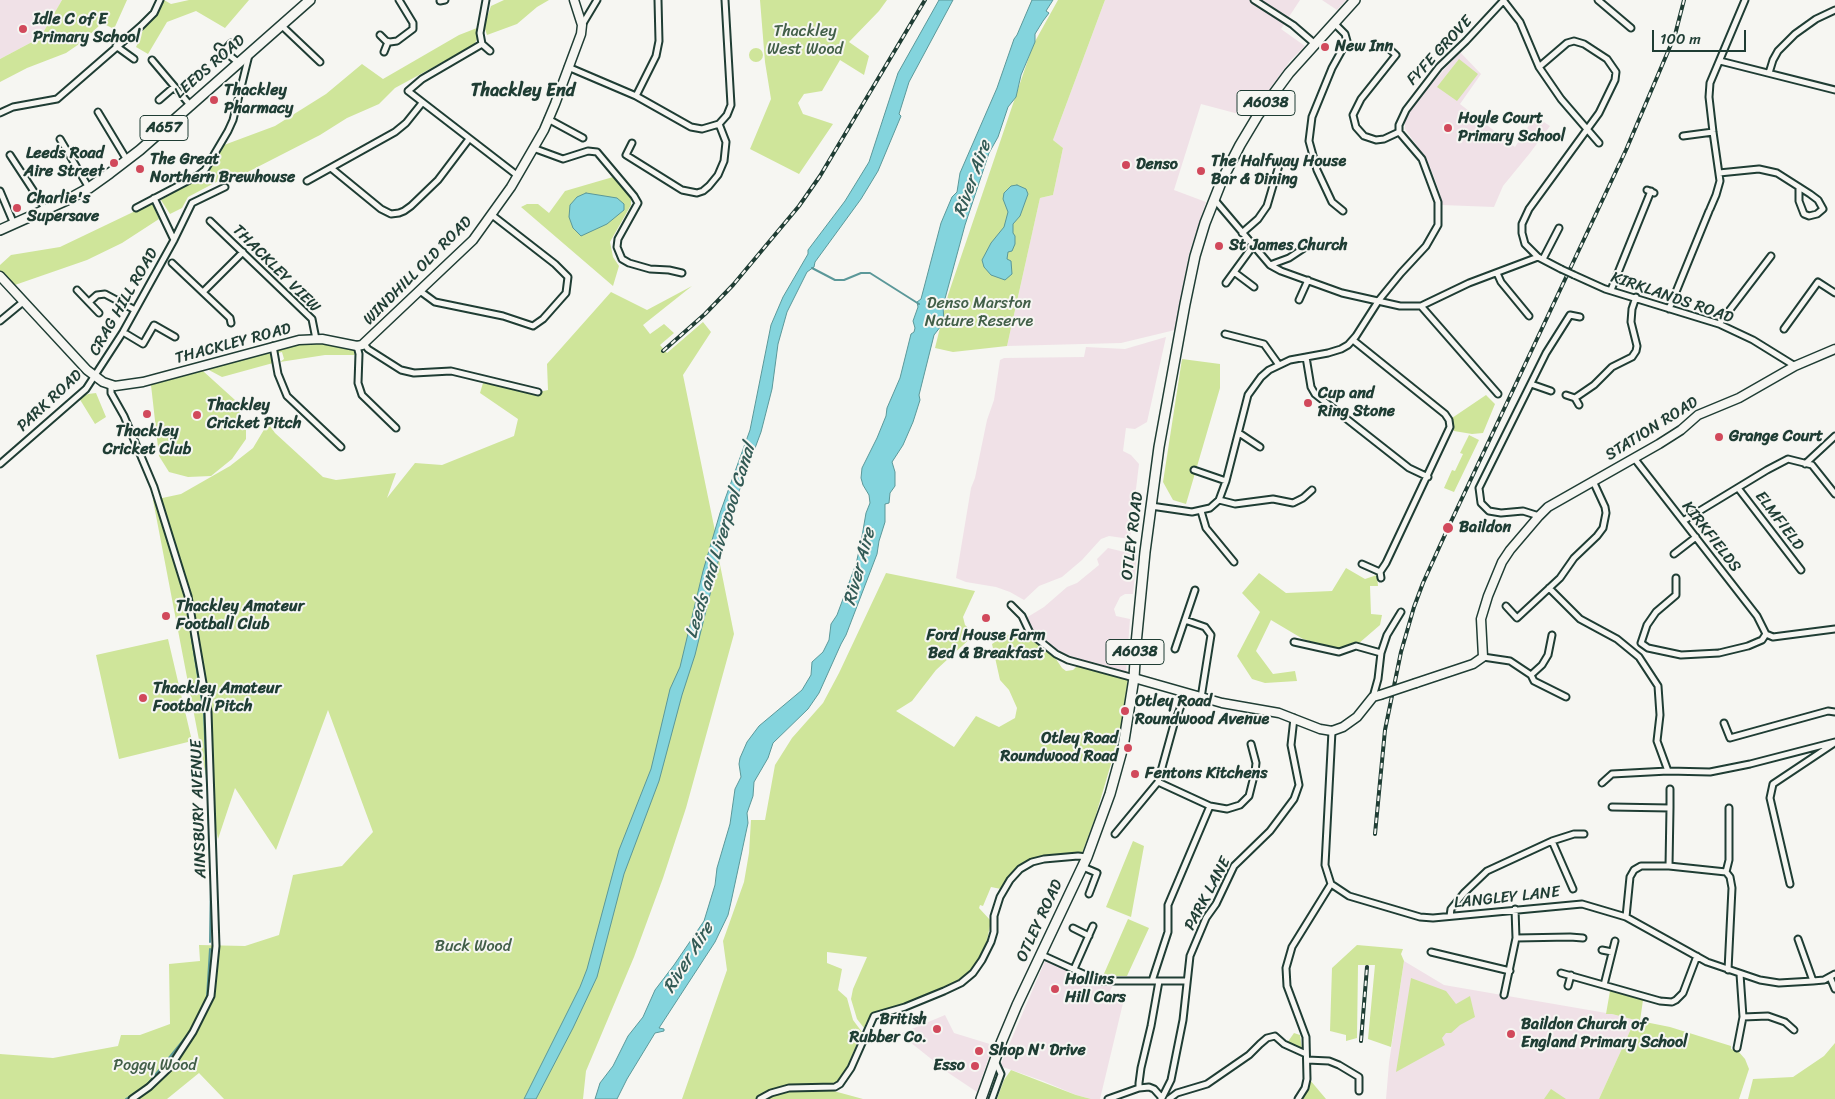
<!DOCTYPE html>
<style>
body{margin:0}
#map{position:relative;width:1835px;height:1099px;overflow:hidden;background:#f6f6f2;font-family:Sriracha,sans-serif}
canvas{display:block}
.scale{position:absolute;left:1652px;top:30px;width:94px;height:22px;box-sizing:border-box;border:2px solid #1f3d34;border-top:0;padding-left:6px;font-size:15px;line-height:18px;white-space:nowrap;color:#1f3d34;-webkit-text-stroke:4px #f6f6f2;paint-order:stroke}
</style>
<div id="map">
<canvas width="1835" height="1099"></canvas>
<div class="scale">100 m</div>
</div>
<script>
const c = document.querySelector('canvas').getContext('2d');
c.lineJoin = 'round';
function paint(path, color) { c.fillStyle = color; c.fill(path, 'evenodd'); }
const poly = rows => new Path2D(rows.map(r => 'M' + r).join(''));
function trace(path, color, width, dash) { c.strokeStyle = color; c.lineWidth = width; c.lineCap = dash ? 'butt' : 'round'; c.setLineDash(dash || []); c.stroke(path); }
function drawText(font, color, halo, rows, align = 'center') {
  c.font = font + ' Sriracha,sans-serif'; c.lineWidth = 4; c.setLineDash([]); c.textBaseline = 'middle'; c.strokeStyle = halo; c.fillStyle = color; for (const [text, x, y, turn = 0] of rows) {
    c.save(); c.translate(x, y); c.rotate((+turn || 0) * Math.PI / 180); c.textAlign = isNaN(turn) ? turn : align; if (halo) c.strokeText(text, 0, 0); c.fillText(text, 0, 0); c.restore();
  }
}
const built = poly([
 [0,0,62,0,37,43,32,42,0,59],
 [1105,0,1300,0,1281,29,1305,46,1290,61,1250,117,1201,104,1174,190,1206,202,1189,254,1175,330,1121,343,1007,346,1040,198,1053,195,1063,148,1053,140],
 [1322,0,1346,0,1337,10],
 [1460,52,1481,74,1460,104,1515,147,1535,116,1550,126,1530,153,1503,186,1494,207,1442,205,1440,193,1430,167,1417,146,1405,129,1405,118,1424,92],
 [1166,337,1147,422,1135,429,1126,428,1123,451,1131,455,1139,464,1130,539,1109,536,1101,539,1082,560,1062,577,1039,586,1024,600,1010,592,996,587,966,582,956,578,971,488,975,478,987,420,994,400,1000,360,1004,358,1084,357,1086,347,1125,349],
 [1108,548,1137,555,1133,594,1125,594,1120,597,1114,609,1116,616,1130,619,1126,673,1067,657,1053,651,1032,631,1026,618,1044,607,1067,587,1077,583,1099,565,1097,559],
 [1045,961,1102,984,1113,985,1109,993,1124,999,1100,1099,1091,1099,1076,1095,1043,1081,1000,1066],
 [1404,961,1444,985,1612,1014,1635,1020,1599,1099,1386,1099,1389,1063],
 [945,1015,954,1033,993,1045,977,1092,950,1074,900,1034]
]);
const green = poly([
 [62,0,127,0,114,29,102,23,82,42,66,53,27,68,0,82,0,59,32,42,37,43],
 [164,0,171,4,189,0,249,0,225,28,196,11,167,22,148,54,136,47,138,43,132,39,157,14],
 [504,0,549,0,537,7,517,24,487,35,484,26,491,6],
 [760,0,887,0,879,11,849,42,869,56,864,75,840,60,822,91,804,94,798,103,803,114,833,124,799,174,750,149,771,99,765,62],
 [1058,0,1105,0,1053,140,1063,148,1053,195,1040,198,1007,346,953,352,935,348,948,295,1033,45],
 [477,28,477,39,474,45,395,88,379,104,347,118,320,135,236,178,222,179,188,197,182,208,170,214,161,200,207,173,224,145,275,126,326,94,362,64,383,79,459,35],
 '749 55a7 7 0 1 1 14 0a7 7 0 1 1-14 0Z',
 [1459,59,1478,74,1457,101,1437,87],
 [613,177,631,198,631,205,610,242,613,257,619,266,613,286,521,207,527,204,538,204,549,213,565,191],
 [152,203,159,219,122,243,87,260,12,286,0,273,0,265,11,255,60,247],
 [692,286,643,325,650,334,664,324,674,333,660,345,667,353,703,322,711,332,683,375,715,531,714,535,734,634,686,808,663,878,634,957,586,1071,583,1099,224,1099,199,1073,167,1099,0,1099,0,1054,53,1058,118,1046,121,1035,140,1035,170,1024,169,964,200,961,199,945,245,946,279,935,293,875,342,866,373,832,328,710,276,850,235,788,218,839,153,500,181,494,230,466,253,448,268,423,275,433,323,477,336,480,396,473,387,498,415,463,442,465,514,436,518,419,480,393,483,383,533,393,548,390,547,364,611,292,647,310],
 [319,343,353,349,355,355,325,355,280,362,284,359,282,352,278,353,278,349,291,346],
 [267,353,270,354,273,363,222,377,207,369],
 [1182,359,1220,364,1220,388,1186,504,1173,500,1163,482],
 [203,371,235,400,246,429,246,439,232,459,211,476,188,477,169,472,159,456,151,385],
 [96,393,106,417,95,424,79,398,88,394],
 [1486,395,1495,404,1483,433,1472,434,1454,431,1452,418],
 [1469,435,1479,440,1454,492,1444,488,1452,470,1455,471,1463,454,1460,453],
 [1346,568,1365,579,1377,575,1378,586,1370,586,1371,614,1382,615,1380,625,1358,644,1335,649,1303,639,1271,620,1256,651,1273,674,1295,671,1297,681,1265,683,1252,679,1237,656,1260,612,1242,593,1259,573,1286,593,1332,591],
 [886,573,975,591,963,617,965,625,975,634,936,670,912,701,896,711,954,747,976,716,999,727,1015,718,1017,708,1009,690,1000,680,992,644,1005,635,1025,634,1031,637,1054,656,1062,668,1066,671,1073,670,1078,665,1128,678,1121,730,1095,818,1082,853,1039,857,1021,866,1012,874,1001,889,991,887,983,906,980,905,979,908,991,921,986,945,972,970,952,984,899,1006,877,1011,867,1021,864,1028,857,1019,851,999,853,989,867,957,827,952,827,963,842,969,838,990,847,998,853,1020,862,1032,842,1078,839,1081,833,1083,808,1084,780,1087,771,1090,756,1099,682,1099,727,970,723,941,744,882,749,853,751,820,765,820,775,765,792,738,823,703,839,673],
 [168,639,192,741,119,759,96,655],
 [1133,841,1144,846,1131,917,1106,907],
 [1128,919,1149,928,1127,976,1103,976],
 [1357,945,1403,949,1401,954,1404,961,1391,1047,1368,1039,1375,965,1358,965,1357,1038,1346,1041,1346,1035,1330,1031,1332,968],
 [1411,978,1446,991,1456,1004,1470,996,1475,1017,1460,1025,1451,1033,1446,1033,1442,1038,1445,1045,1396,1072],
 [1610,991,1643,1000,1640,1021,1670,1027,1731,1046,1731,1049,1738,1051,1745,1059,1749,1069,1739,1099,1599,1099,1635,1020,1612,1014,1606,1014],
 [1294,1033,1300,1035,1302,1049,1287,1043],
 [1835,1043,1835,1099,1748,1099,1753,1079,1793,1077,1824,1056],
 [1011,1070,1076,1095,1091,1099,997,1099,1004,1080],
 [1310,1080,1326,1099,1301,1099],
 [807,1089,830,1090,863,1099,767,1099,785,1092],
 [1551,1089,1566,1099,1544,1099]
]);
const water = poly([
 [939,0,953,0,909,82,899,114,901,116,878,171,861,199,815,262,814,267,807,272,787,312,778,344,772,389,761,432,728,521,723,528,723,542,695,655,682,695,659,781,624,874,597,977,573,1028,536,1099,524,1099,580,987,587,969,619,850,651,769,670,689,680,667,703,571,720,513,750,430,771,325,783,297,808,254,808,250,845,201,869,162,898,73,939,0],
 [1032,0,1053,0,1046,11,1049,13,1043,21,1035,34,1035,42,1021,75,1016,97,1008,107,998,137,989,153,965,225,943,306,944,322,934,335,919,395,920,400,913,422,903,445,892,462,895,472,895,486,890,493,889,503,885,504,885,522,879,541,877,554,846,635,841,644,819,693,808,709,773,743,768,758,754,782,753,796,747,813,748,823,731,902,728,915,715,942,659,1028,664,1029,664,1031,655,1033,627,1079,617,1099,595,1099,600,1083,613,1066,628,1036,643,1017,655,990,674,965,704,921,715,885,717,868,730,824,735,789,741,777,739,764,740,758,747,742,759,726,802,690,811,675,812,662,823,652,829,640,831,624,837,615,856,564,861,542,866,513,870,503,869,495,863,485,861,478,862,468,877,438,886,416,887,408,900,378,911,334,914,332,915,328,913,321,918,307,917,302,921,299,941,223,952,197,957,192,960,173,997,88,1014,39,1017,35,1032,0],
 [1017,185,1026,189,1028,194,1020,216,1013,224,1013,233,1015,236,1015,244,1012,251,1008,252,1007,259,1011,261,1012,274,1005,280,991,275,984,267,982,260,991,243,1004,227,1008,212,1003,199,1004,193,1011,186,1017,185],
 [586,193,617,198,624,204,624,210,607,224,581,236,573,228,569,217,570,205,577,197,586,193]
]);
const stream = poly([
 [812,268,835,280,844,280,861,273,870,273,919,304],
 [191,633,204,714,207,783],
 [208,802,211,876,210,942],
 [198,1017,207,997,210,949],
 [126,1099,147,1085,190,1032]
]);
const street = poly([
 [486,0,480,33,482,44,422,79,408,91,518,176],
 [1254,0,1293,25,1315,44],
 [1503,0,1520,22,1539,67,1561,99,1599,143],
 [1598,0,1631,28],
 [440,1,445,0],
 [1334,23,1345,34,1347,41,1332,68,1312,117,1309,141,1317,170,1332,202,1343,211],
 [281,25,320,62],
 [582,25,597,0],
 [380,35,386,41,390,42,397,41,413,29,413,23,399,0],
 [482,44,490,51],
 [116,46,134,59],
 [1386,46,1396,55,1361,99,1353,115,1356,127,1364,136,1376,140,1384,139,1399,132],
 [218,47,224,51,231,43],
 [224,51,239,63],
 [384,52,388,42],
 [152,60,190,105],
 [1720,61,1835,90],
 [568,67,636,96,691,127,702,129,719,124,727,115,731,105,725,0],
 [1539,67,1567,43,1574,41,1584,44,1607,59,1616,72,1615,80,1599,113,1529,209,1522,224,1522,233,1525,244,1538,257,1561,269],
 [1769,73,1773,60,1778,51,1795,34,1816,19,1835,10],
 [636,96,656,56,659,41,658,0],
 [159,100,174,87],
 [98,112,127,160],
 [0,113,13,107,57,99,141,26,154,13,160,0],
 [548,119,583,138],
 [1683,136,1713,132],
 [60,139,89,188],
 [632,143,626,155,682,190,697,193,703,191,709,186,718,175,724,161,726,142,719,124],
 [533,148,563,159,588,151,597,152,634,196,638,203,618,239,617,247,622,259,629,263,650,269,669,270,682,273],
 [10,155,46,210],
 [331,168,381,209,391,214,399,213,404,211,411,206,438,180,469,139],
 [1719,173,1759,169,1777,173,1810,194,1818,200,1823,209,1817,214,1809,216,1804,214,1799,201,1799,187],
 [307,181,395,132,406,123,422,103],
 [1647,190,1654,193],
 [0,191,14,224],
 [154,198,174,240],
 [1214,199,1270,265,1281,271,1342,293,1400,306,1421,306,1469,283,1538,257],
 [136,208,197,176,205,170,228,131,233,120,249,55],
 [1710,209,1716,195,1720,181,1713,132,1709,97,1710,83,1745,0],
 [210,221,312,319,316,339],
 [1242,233,1258,219,1267,206,1280,162],
 [1253,246,1234,272,1254,287],
 [1543,259,1559,228],
 [172,263,230,318,231,323],
 [1270,265,1289,258,1307,246],
 [1497,273,1501,282,1529,316],
 [1574,275,1605,289,1719,324,1753,340,1795,366],
 [1226,283,1234,272],
 [77,290,99,313],
 [1611,290,1651,191],
 [420,291,435,302,503,316,533,326,543,319,566,293,568,277,555,264,492,215],
 [203,292,243,252],
 [1299,300,1308,280],
 [89,302,97,295,105,294,135,310],
 [1421,306,1498,394],
 [1669,309,1709,211],
 [0,321,23,302],
 [1719,324,1771,256],
 [1784,329,1818,282,1835,293],
 [123,332,143,344,154,325,175,337],
 [1225,334,1264,344,1279,365],
 [1353,340,1445,414,1449,420,1450,427,1386,563,1380,572],
 [364,344,368,349,401,370,414,373,451,371,538,392],
 [273,346,278,374,287,396,341,447],
 [357,346,359,354,358,383,362,395,396,428],
 [1306,357,1311,387,1315,394,1409,468,1428,477],
 [1531,384,1551,391],
 [111,385,111,393,124,416,154,487,188,596,208,712,216,946,211,996,193,1032,170,1067,149,1087,132,1099],
 [1566,395,1575,398,1579,405],
 [1575,398,1594,385,1612,367,1632,357,1636,351,1637,346,1631,322,1632,309,1636,297],
 [1239,433,1260,447],
 [1634,458,1757,616,1766,634],
 [0,464,86,389,123,332,174,240,192,203,225,187],
 [1805,464,1835,436],
 [1194,470,1226,481],
 [1738,488,1801,570],
 [1219,500,1235,504,1273,499,1293,503,1303,498,1312,490],
 [1151,506,1192,512,1210,508,1219,500,1226,481,1248,395,1261,377,1269,370,1290,360,1328,353,1341,349,1348,345,1356,336,1379,300,1401,273,1426,246,1438,225,1438,202,1422,159,1399,132,1399,125,1406,110,1439,67,1466,41,1504,0],
 [1201,511,1206,528,1234,562],
 [1539,516,1523,511,1501,513,1489,511,1481,503,1479,488,1546,353,1570,315,1580,317],
 [1683,521,1767,470,1788,459,1812,465,1835,494],
 [1674,554,1696,537],
 [1362,564,1380,572,1381,578],
 [1676,578,1676,595,1656,612,1647,625,1641,643,1648,648,1681,655,1719,653,1748,646,1762,640,1766,634],
 [1549,588,1580,619,1617,639,1639,657,1658,686,1660,715,1657,741,1668,771],
 [1011,605,1022,616,1030,633,1056,654,1068,660,1134,678],
 [1506,606,1517,618,1560,578,1574,558,1597,536,1603,528,1606,513,1605,507,1593,481],
 [1185,620,1205,627,1211,635,1201,698],
 [1766,634,1773,637,1835,629],
 [1294,642,1339,652,1356,646,1381,653],
 [1175,649,1195,590],
 [1483,657,1510,661,1531,675,1534,681,1566,697],
 [1531,675,1542,665,1548,655,1552,635],
 [1373,697,1378,679,1381,653,1387,635,1401,612],
 [1724,723,1730,738,1828,711,1835,712],
 [1332,731,1325,865,1331,884,1349,896,1420,917,1433,918,1582,904,1626,917,1707,962,1760,980,1779,983,1813,981,1824,980,1835,974],
 [1158,782,1210,806,1227,809,1240,805,1249,796,1255,772,1256,763,1251,744],
 [1602,783,1612,774,1668,771,1710,772,1750,764,1835,742],
 [1612,807,1670,808,1669,866],
 [1670,808,1670,789],
 [1115,834,1158,782,1174,724,1186,693],
 [1552,841,1573,889],
 [1083,867,1097,873,1089,894],
 [1726,872,1729,860,1729,808],
 [1790,884,1770,798,1773,784,1833,744],
 [1450,916,1451,909,1464,893,1487,871,1552,841,1574,834,1584,834],
 [1626,917,1630,877,1634,870,1641,866,1669,866,1726,872,1730,877,1732,888,1728,970],
 [1073,928,1089,936],
 [1516,938,1570,937,1583,938],
 [1798,939,1813,981],
 [1602,950,1612,952],
 [1431,952,1510,971],
 [1042,955,1099,981,1186,981],
 [1074,969,1093,926],
 [1561,973,1660,1001,1672,1002,1676,1000,1683,993,1697,956],
 [1830,977,1835,989],
 [1152,981,1168,932,1168,905,1210,806],
 [1604,985,1615,941],
 [1568,986,1571,975],
 [1504,995,1516,938,1515,909],
 [1743,1017,1768,1016,1785,1022,1794,1030],
 [1737,1048,1743,1017,1740,974],
 [1307,1060,1329,1061,1339,1065,1359,1077,1359,1091],
 [1139,1088,1139,1083,1141,1068,1151,1026,1159,981],
 [1162,1098,1171,1080,1183,1020,1190,956,1206,918,1216,904,1234,866,1270,831,1294,799,1299,785,1291,745,1294,718],
 [760,1099,771,1093,789,1088,835,1087,840,1084,851,1068,874,1016,905,1007,944,991,961,983,973,973,982,960,991,942,994,932,994,916,1000,897,1010,880,1020,869,1032,862,1044,859,1078,856,1087,857],
 [992,1099,1001,1074,995,1061],
 [1108,1099,1139,1088,1149,1087,1154,1089,1162,1098,1161,1099],
 [1169,1099,1177,1093,1207,1084,1249,1055,1260,1044,1267,1038,1275,1036,1284,1044,1306,1054],
 [1298,1099,1305,1088,1307,1079,1306,1037,1287,986,1286,968,1292,947,1331,884]
]);
const secondary = poly([
 [0,276,87,370,103,382,115,386,143,382,299,340,322,339,357,346,362,345,473,240,511,187,544,130,555,104,581,34,582,25,574,0],
 [1134,678,1222,703,1279,713,1320,729,1332,731,1343,727,1357,717,1373,697,1380,695],
 [1416,683,1473,664,1483,657,1481,619,1488,596,1502,562,1510,550,1539,516,1548,507,1659,444,1681,430,1698,415,1739,398,1795,366,1835,349]
]);
const primary = poly([
 [0,230,67,200,89,188,110,173,140,150,310,0],
 [981,1099,1001,1043,1017,1005,1087,857,1110,794,1123,747,1134,678,1136,644,1145,552,1159,447,1185,304,1195,256,1205,223,1222,180,1240,145,1258,115,1289,73,1355,0]
]);
const rail = poly([
 [663,351,705,314,733,285,799,206,820,176,925,0],
 [1375,834,1385,730,1401,652,1414,607,1423,583,1448,528,1626,150,1675,35,1684,0],
 [1361,1041,1367,967]
]);
const streetBridge = poly([
 [1561,269,1574,275]
]);
const secondaryBridge = poly([
 [1380,695,1416,683]
]);
const markers = [
 [23,29,5,"#d1495b"],
 [1325,47,5,"#d1495b"],
 [214,100,5,"#d1495b"],
 [1448,128,5,"#d1495b"],
 [114,163,5,"#d1495b"],
 [1126,165,5,"#d1495b"],
 [140,169,5,"#d1495b"],
 [1201,171,5,"#d1495b"],
 [17,208,5,"#d1495b"],
 [1219,246,5,"#d1495b"],
 [1308,403,5,"#d1495b"],
 [147,414,5,"#d1495b"],
 [197,415,5,"#d1495b"],
 [1719,437,5,"#d1495b"],
 [1448,528,6,"#d1495b"],
 [166,616,5,"#d1495b"],
 [986,618,5,"#d1495b"],
 [143,698,5,"#d1495b"],
 [1125,711,5,"#d1495b"],
 [1128,748,5,"#d1495b"],
 [1135,774,5,"#d1495b"],
 [1055,989,5,"#d1495b"],
 [937,1029,5,"#d1495b"],
 [1511,1034,5,"#d1495b"],
 [979,1051,5,"#d1495b"],
 [975,1066,5,"#d1495b"]
];
const shields = [
 [1266,103,58],
 [164,128,48],
 [1135,652,58]
];
const shieldNames = [
 ["A6038",1266,103],
 ["A657",164,128],
 ["A6038",1135,652]
];
const poiNames = [
 ["Idle C of E",33,20],
 ["Primary School",33,38],
 ["New Inn",1335,47],
 ["Thackley",224,91],
 ["Pharmacy",224,109],
 ["Hoyle Court",1458,119],
 ["Primary School",1458,137],
 ["Leeds Road",104,154,"right"],
 ["Aire Street",104,172,"right"],
 ["The Great",150,160],
 ["Northern Brewhouse",150,178],
 ["The Halfway House",1211,162],
 ["Bar & Dining",1211,180],
 ["Denso",1136,165],
 ["Charlie's",27,199],
 ["Supersave",27,217],
 ["St James Church",1229,246],
 ["Cup and",1318,394],
 ["Ring Stone",1318,412],
 ["Thackley",207,406],
 ["Cricket Pitch",207,424],
 ["Thackley",147,432,"center"],
 ["Cricket Club",147,450,"center"],
 ["Grange Court",1729,437],
 ["Baildon",1459,528],
 ["Thackley Amateur",176,607],
 ["Football Club",176,625],
 ["Ford House Farm",986,636,"center"],
 ["Bed & Breakfast",986,654,"center"],
 ["Thackley Amateur",153,689],
 ["Football Pitch",153,707],
 ["Otley Road",1135,702],
 ["Roundwood Avenue",1135,720],
 ["Otley Road",1118,739,"right"],
 ["Roundwood Road",1118,757,"right"],
 ["Fentons Kitchens",1145,774],
 ["Hollins",1065,980],
 ["Hill Cars",1065,998],
 ["British",927,1020,"right"],
 ["Rubber Co.",927,1038,"right"],
 ["Baildon Church of",1521,1025],
 ["England Primary School",1521,1043],
 ["Shop N' Drive",989,1051],
 ["Esso",965,1066,"right"]
];
const parkNames = [
 ["Thackley",805,32],
 ["West Wood",805,50],
 ["Denso Marston",979,304],
 ["Nature Reserve",979,322],
 ["Buck Wood",473,947],
 ["Poggy Wood",155,1066]
];
const streetNames = [
 ["FYFE GROVE",1440,51,-47],
 ["LEEDS ROAD",210,67,-41],
 ["THACKLEY VIEW",276,269,45],
 ["WINDHILL OLD ROAD",418,271,-45],
 ["KIRKLANDS ROAD",1672,298,19],
 ["CRAG HILL ROAD",124,302,-60],
 ["THACKLEY ROAD",233,344,-15],
 ["PARK ROAD",50,401,-43],
 ["STATION ROAD",1652,429,-32],
 ["ELMFIELD",1779,521,53],
 ["OTLEY ROAD",1133,536,-83],
 ["KIRKFIELDS",1711,537,52],
 ["AINSBURY AVENUE",199,809,-92],
 ["PARK LANE",1208,894,-62],
 ["LANGLEY LANE",1507,898,-6],
 ["OTLEY ROAD",1040,921,-65]
];
const neighbourhoodNames = [
 ["Thackley End",523,91]
];
const waterNames = [
 ["River Aire",973,179,-70],
 ["Leeds and Liverpool Canal",721,541,-73],
 ["River Aire",860,567,-75],
 ["River Aire",689,958,-58]
];
paint(built, '#f0e1e7');
paint(green, '#cfe59a');
paint(water, '#83d4dd');
trace(water, '#5b9899', 1);
trace(stream, '#5b9899', 2);
trace(street, '#1f3d34', 9);
trace(secondary, '#1f3d34', 11);
trace(primary, '#1f3d34', 12);
trace(street, '#f6f6f2', 5);
trace(secondary, '#f6f6f2', 8);
trace(primary, '#f6f6f2', 9);
trace(rail, '#1f3d34', 4);
trace(rail, '#f6f6f2', 2, [5.5]);
trace(streetBridge, '#1f3d34', 9, []);
trace(secondaryBridge, '#1f3d34', 11, []);
trace(streetBridge, '#f6f6f2', 5);
trace(secondaryBridge, '#f6f6f2', 8);
for (const [x, y, r, color] of markers) { const dot = new Path2D(); dot.arc(x, y, r, 0, 2 * Math.PI); c.fillStyle = color; c.fill(dot); trace(dot, '#f6f6f2', 2); }
for (const [x, y, w] of shields) { const box = new Path2D(); box.roundRect(x - w / 2, y - 12.5, w, 25, 4); c.fillStyle = '#f6f6f2'; c.fill(box); trace(box, '#1f3d34', 1); }
drawText('bold 15px', '#1f3d34', null, shieldNames);
drawText('bold 16px', '#1f3d34', '#f6f6f2', poiNames, 'left');
drawText('16px', '#425f48', '#f6f6f2', parkNames);
drawText('16px', '#1f3d34', '#f6f6f2', streetNames);
drawText('bold 18px', '#1f3d34', '#f6f6f2', neighbourhoodNames);
drawText('italic 18px', '#335b56', '#f6f6f2', waterNames);
</script>
